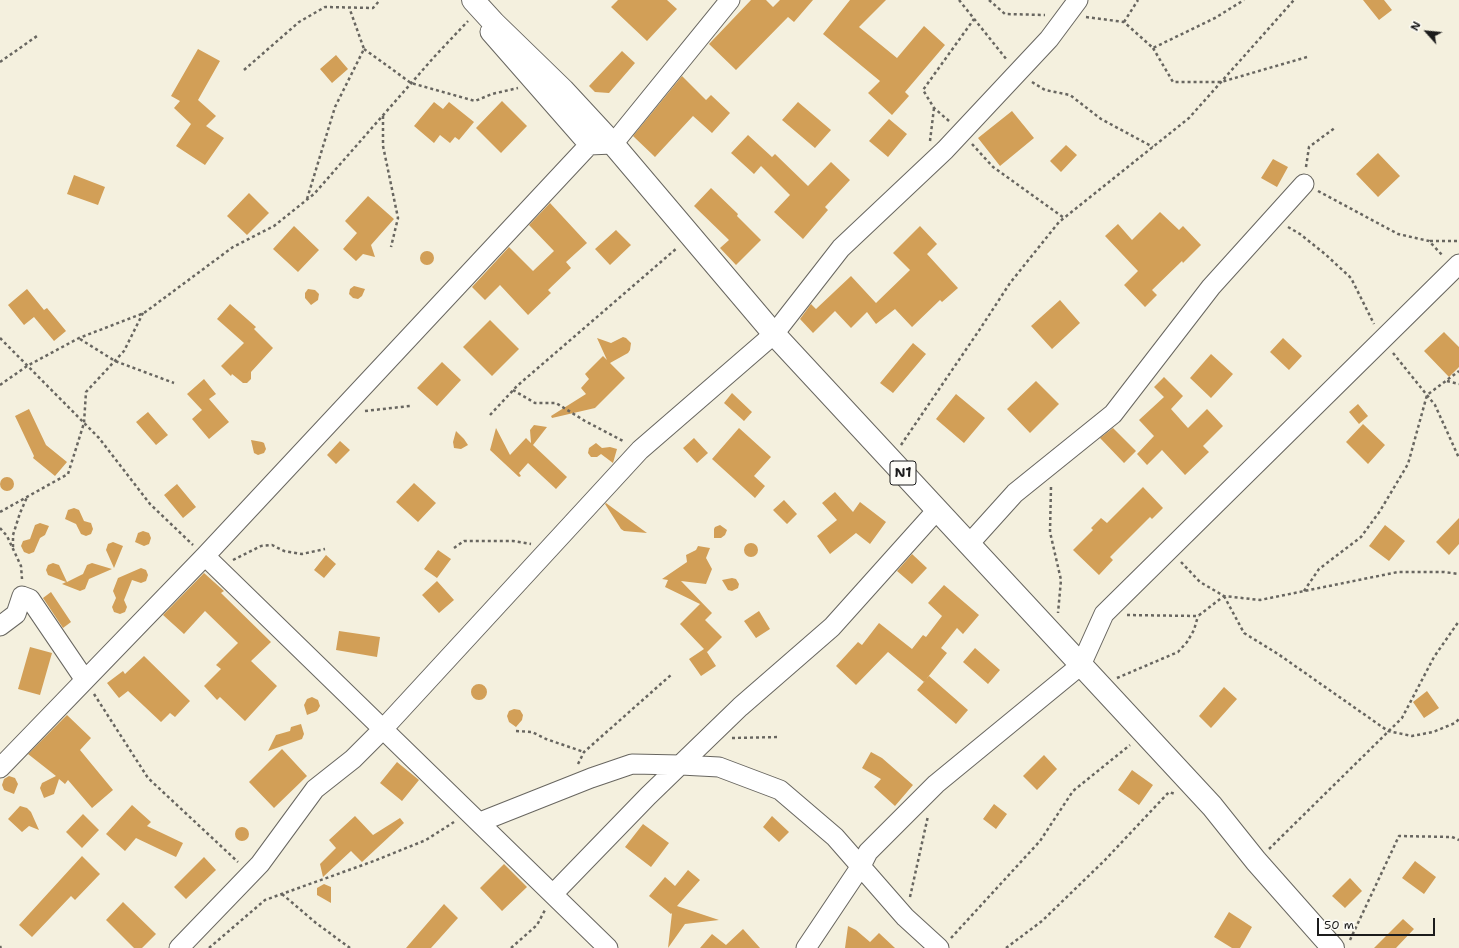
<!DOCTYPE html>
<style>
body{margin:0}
#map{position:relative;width:1459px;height:948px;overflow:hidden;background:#f4f0de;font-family:"Shantell Sans",sans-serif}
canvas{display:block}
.north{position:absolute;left:1407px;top:12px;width:40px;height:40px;-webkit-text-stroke:3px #fdfcf7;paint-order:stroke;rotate:297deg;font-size:11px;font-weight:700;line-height:16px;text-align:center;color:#1c1c1c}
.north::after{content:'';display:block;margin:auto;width:14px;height:18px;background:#1c1c1c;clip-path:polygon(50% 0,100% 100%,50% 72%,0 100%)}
.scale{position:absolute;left:1317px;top:918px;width:118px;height:18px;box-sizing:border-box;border:2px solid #1c1c1c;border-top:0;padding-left:5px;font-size:12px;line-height:14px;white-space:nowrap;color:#1c1c1c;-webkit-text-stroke:3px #fdfcf7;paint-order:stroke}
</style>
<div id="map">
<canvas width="1459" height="948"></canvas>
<div class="north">N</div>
<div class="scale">50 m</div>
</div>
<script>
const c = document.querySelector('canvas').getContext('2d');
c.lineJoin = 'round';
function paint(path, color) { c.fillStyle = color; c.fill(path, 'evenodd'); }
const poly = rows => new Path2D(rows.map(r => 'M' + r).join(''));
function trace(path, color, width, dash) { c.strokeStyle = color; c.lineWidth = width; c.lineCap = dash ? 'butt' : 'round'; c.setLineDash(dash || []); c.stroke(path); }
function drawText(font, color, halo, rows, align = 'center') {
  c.font = font + ' "Shantell Sans",sans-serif'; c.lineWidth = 4; c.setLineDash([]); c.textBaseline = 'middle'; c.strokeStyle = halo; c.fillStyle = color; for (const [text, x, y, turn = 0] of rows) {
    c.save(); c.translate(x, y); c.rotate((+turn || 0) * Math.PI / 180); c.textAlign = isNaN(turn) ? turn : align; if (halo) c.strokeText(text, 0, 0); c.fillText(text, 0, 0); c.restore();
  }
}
const building = poly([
 [618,0,667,0,677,9,647,41,611,7],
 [751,0,766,0,773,7,780,0,813,0,794,22,788,17,736,70,709,44],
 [850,0,886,0,859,27,897,58,924,26,945,45,905,92,909,96,892,115,868,93,880,81,823,34],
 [1363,0,1384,0,1392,10,1379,20],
 [198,49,220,61,198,100,216,116,206,126,224,138,205,165,176,146,191,124,174,108,180,101,171,96],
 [622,51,635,63,609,93,595,92,589,86],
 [336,55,348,69,332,83,320,69],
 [682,76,706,100,711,95,730,113,712,133,693,116,655,157,633,136],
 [502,101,527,126,501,153,476,128],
 [434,102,443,109,449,102,474,122,459,140,455,137,450,143,440,135,434,143,414,126],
 [798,102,831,130,815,148,782,120],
 [1012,111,1034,138,1000,166,978,138],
 [889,119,907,134,888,157,869,141],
 [748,135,772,157,775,154,808,186,831,162,850,180,825,207,828,210,803,239,774,212,790,195,761,166,754,174,731,153],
 [1066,145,1077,155,1061,172,1050,161],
 [1378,153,1400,176,1378,197,1356,174],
 [1273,159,1288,167,1277,187,1261,178],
 [74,175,105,187,98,205,67,194],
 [711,188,738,214,737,216,761,240,736,265,720,248,729,240,694,206],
 [249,193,269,213,247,235,227,216],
 [368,196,394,219,371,245,375,257,363,254,356,261,343,249,357,233,345,221],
 [550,203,587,243,566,262,571,268,548,290,551,293,528,315,500,285,485,300,472,287,509,247,533,271,554,251,529,225],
 [1160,212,1179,230,1183,226,1201,245,1183,263,1182,261,1152,290,1157,295,1145,307,1124,285,1138,271,1105,236,1118,224,1132,240],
 [294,226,319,250,298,272,273,249],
 [920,226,937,244,927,254,958,288,942,302,940,300,912,327,895,309,876,324,867,312,851,328,835,311,813,333,800,319,811,304,816,309,851,276,876,303,910,270,893,253],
 [616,230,631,245,610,265,595,249],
 '420 258a7 7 0 1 1 14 0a7 7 0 1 1-14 0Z',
 [354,286,365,289,362,296,358,299,353,298,349,294,350,289],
 [27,289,44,310,47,308,66,331,54,341,34,317,24,325,8,305],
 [308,289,315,290,319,294,318,300,311,305,305,298,305,293],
 [1060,300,1080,323,1052,349,1031,326],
 [230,304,256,327,254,329,273,348,251,372,251,379,247,383,243,383,232,374,231,376,221,366,244,343,217,319],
 [490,320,519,349,492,376,463,347],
 [1444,332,1459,347,1459,367,1449,377,1424,351],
 [623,337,626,338,631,343,630,350,628,353,610,363,625,378,595,408,552,418,551,416,586,394,581,388,589,379,585,374,603,356,607,360,597,338,611,343],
 [1283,338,1302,356,1289,370,1270,352],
 [913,343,926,354,893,393,880,383],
 [1211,354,1233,374,1211,398,1190,378],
 [442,362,461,380,437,406,417,388],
 [1164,377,1183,396,1171,409,1188,428,1207,409,1223,426,1203,446,1209,452,1185,475,1162,450,1147,465,1137,454,1154,436,1139,420,1164,397,1154,387],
 [204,379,216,394,209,399,229,422,209,439,192,419,202,410,187,394],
 [1036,381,1059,404,1030,433,1007,409],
 [732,393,752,412,744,421,724,403],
 [956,394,985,418,964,443,936,419],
 [1358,404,1368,416,1359,424,1349,412],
 [29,409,46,445,67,462,55,476,33,458,34,456,15,416],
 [148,412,168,435,156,445,136,422],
 [1363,424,1385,445,1368,464,1346,442],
 [534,425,547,427,533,445,567,477,556,489,528,463,519,473,521,476,519,477,490,450,496,428,510,455,526,438,531,443,530,430],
 [739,428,771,457,754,476,765,486,755,498,712,459],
 [1113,428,1136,451,1124,463,1100,438],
 [456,431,464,439,468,445,461,449,454,448,453,442],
 [694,438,708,453,697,463,683,448],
 [251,440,262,442,264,443,266,449,264,453,258,455,254,453],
 [340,441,350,450,336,464,327,455],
 [596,443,602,448,610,447,617,449,613,463,601,454,597,457,591,457,588,453,589,448],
 '0 484a7 7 0 1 1 14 0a7 7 0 1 1-14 0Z',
 [414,483,436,503,418,522,396,502],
 [177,484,196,507,183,518,164,495],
 [1143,487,1163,508,1152,519,1150,517,1110,557,1113,560,1099,575,1073,550,1093,530,1091,528,1101,518,1107,523],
 [835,492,853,512,860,502,886,522,870,544,856,533,830,554,817,536,837,520,822,503],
 [784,500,797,514,787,524,773,510],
 [606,503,647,533,624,531,621,529,605,504],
 [74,508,79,510,84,521,91,523,93,529,91,534,86,536,81,534,76,524,65,519,68,510],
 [1459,518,1459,544,1449,555,1436,542],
 [40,523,49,526,45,535,40,538,34,552,29,554,24,552,21,546,23,541,30,539,35,525],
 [720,525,727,530,725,535,721,538,714,538,714,529,715,527],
 [1385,525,1405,541,1389,561,1369,546],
 [143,531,149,533,151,538,149,544,144,546,135,542,138,533],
 [113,542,123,546,114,568,106,550,108,544],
 '744 550a7 7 0 1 1 14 0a7 7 0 1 1-14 0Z',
 [698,546,710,548,706,558,712,569,706,584,681,581,712,613,705,620,722,637,707,652,705,649,716,666,701,676,689,659,704,649,680,624,700,604,665,587,668,580,662,579,687,562,686,555,696,550],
 [438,550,451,559,437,578,424,569],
 [912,554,927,568,912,584,897,571],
 [326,555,336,564,324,578,314,570],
 [53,563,59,565,67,582,83,574,87,565,92,563,112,569,89,579,85,589,80,591,62,584,66,582,48,575,46,570,48,565],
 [141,568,146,570,148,575,146,581,141,583,132,580,124,600,127,607,125,612,120,614,114,612,112,607,116,598,113,591,118,578],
 [204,573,224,591,221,593,271,642,251,661,277,686,245,721,220,697,217,700,204,686,221,669,216,665,238,643,205,611,184,634,163,615],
 [732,578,736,579,739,584,738,588,732,591,728,590,722,580],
 [437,581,454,600,439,613,422,595],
 [944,585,979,615,963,634,957,628,941,648,947,653,924,682,888,652,856,685,836,666,858,642,862,645,879,623,912,649,923,635,926,637,942,616,928,603],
 [51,592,71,622,63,628,43,598],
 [759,611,770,629,756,638,744,621],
 [339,631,380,637,377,657,336,650],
 [30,647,52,653,40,695,18,689],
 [975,648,1000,670,988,684,963,662],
 [144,656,190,701,175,717,170,713,161,722,128,691,119,698,107,683,123,671,125,674],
 [929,676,968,710,956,724,917,690],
 '471 692a8 8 0 1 1 16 0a8 8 0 1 1-16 0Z',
 [1224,687,1237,699,1211,728,1199,716],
 [1427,691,1439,708,1424,718,1413,702],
 [312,697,318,700,320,706,317,711,307,715,304,705,307,699],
 [514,709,520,710,523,715,522,720,516,727,509,722,507,716,509,711],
 [67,715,91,738,80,750,113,790,92,808,68,780,65,784,59,779,54,794,44,798,40,788,42,783,56,776,28,754],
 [301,724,304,734,302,739,268,751,276,735,290,731,291,727],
 [282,749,307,776,274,808,249,782],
 [871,752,882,758,913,785,895,806,874,787,881,779,862,768],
 [1044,755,1057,769,1037,790,1023,776],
 [397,762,419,780,402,801,380,783],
 [1132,770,1153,785,1139,805,1118,790],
 [9,776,15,778,18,784,14,794,4,790,2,785,4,779],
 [994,804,1007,814,996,829,983,819],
 [132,805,151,822,147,826,183,843,176,857,136,838,125,851,106,834],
 [20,806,27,808,31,812,39,830,29,826,22,832,8,819],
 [83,814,99,830,82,848,66,832],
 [355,816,373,835,400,818,404,823,362,862,351,851,323,877,320,864,336,848,329,840],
 [772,816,789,832,779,842,763,827],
 [643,824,669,843,651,867,625,847],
 '235 834a7 7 0 1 1 14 0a7 7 0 1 1-14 0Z',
 [82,856,100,874,75,900,71,896,32,937,19,925],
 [204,857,216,870,186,899,174,887],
 [1415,861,1436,877,1424,894,1402,878],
 [504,864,527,887,502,911,480,888],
 [688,870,700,880,677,906,719,920,685,924,668,948,672,913,671,914,649,896,665,877,675,886],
 [1350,878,1362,891,1345,908,1332,896],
 [324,884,331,887,331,903,317,895,317,888],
 [123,902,156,934,142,948,134,948,106,920],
 [444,904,458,918,431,948,406,948],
 [1229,912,1252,927,1240,948,1232,948,1214,937],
 [1403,919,1414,929,1396,948,1374,948],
 [848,926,856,930,870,942,879,933,895,948,845,948],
 [743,929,760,948,700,948,712,934,726,945]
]);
const path = poly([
 [959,0,1007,60],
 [989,0,1005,14,1045,15],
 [1086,17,1124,22,1153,48,1215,18,1244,0],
 [1124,22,1138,0],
 [1153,48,1173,82,1221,82,1307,57],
 [364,49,411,83,475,101,492,94,518,88],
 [0,62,37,36],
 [244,70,299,22,325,7,373,8,380,0],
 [1032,82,1045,90,1070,95,1101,119,1153,147],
 [383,116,383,146,398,218,391,247],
 [949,121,934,108,923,90,974,19],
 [930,141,934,108],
 [972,144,993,167,1064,218],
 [1306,167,1309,147,1336,127],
 [1318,191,1398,234,1429,241,1443,256],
 [307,199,335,107,364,49,349,7],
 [1288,227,1300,234,1325,254,1351,278,1374,324],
 [1430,241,1459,241],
 [0,338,99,438,150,504,193,545],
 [80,339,115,361,174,383],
 [1393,353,1435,405,1459,458],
 [1447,381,1459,384],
 [0,385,27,366,79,338,144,313,233,247,274,226,314,194,435,56,468,21],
 [513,390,535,403,556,403,585,421,625,442],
 [365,411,410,406],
 [490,415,517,386,677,248],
 [901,445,980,329,1010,283,1059,222,1189,118,1294,0],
 [1051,487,1050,532,1061,580,1058,613],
 [0,512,68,474,84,423,86,392,124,351,143,313],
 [0,528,7,536,21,566,22,579],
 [13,547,13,535,20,513,27,497],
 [454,548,464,541,513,541,531,544],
 [233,560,261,546,272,545,284,551,302,554,325,549],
 [1181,562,1200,582,1224,596,1260,600,1398,572,1444,572,1459,574],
 [1304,591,1319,569,1361,537,1380,511,1408,464,1427,395,1459,371],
 [1224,596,1244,633,1278,654,1388,731,1412,736,1433,732,1455,723,1459,719],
 [1127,615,1198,616,1224,596],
 [1117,678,1178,652,1187,642,1194,630,1198,616],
 [94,694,148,778,238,862],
 [516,731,532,732,546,739,584,752],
 [732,738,780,737],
 [578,764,584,752,672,674],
 [1269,849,1402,718,1434,657,1459,621],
 [282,894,316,923,350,948],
 [910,897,928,816],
 [951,938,1040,841,1073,791,1130,745],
 [1350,940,1399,836,1452,837,1459,840],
 [0,946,1,948],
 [209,948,265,900,374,861,426,840,454,822],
 [511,948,537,925,545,910],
 [1006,948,1042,921,1105,860,1169,792,1175,794]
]);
const street = poly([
 [490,32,589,145],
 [969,544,1015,493,1113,414,1211,287,1304,184],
 [205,556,608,948],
 [0,626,16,614,22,596,30,599,85,680],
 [0,768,205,556,589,145,613,144,730,0],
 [480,822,591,778,632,764,681,765,719,767,780,790,835,837,905,917,939,948],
 [553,894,648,796,740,707,832,627,937,510],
 [179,948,260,864,315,789,353,759,383,729,640,450,774,334,841,248,945,150,1049,39,1078,0],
 [806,948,861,866,868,852,936,784,1081,665,1104,614,1459,264]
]);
const highway = poly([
 [473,0,494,23,563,90,613,144,774,334,1212,806,1256,861,1333,948]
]);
const shields = [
 [903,473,26]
];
const shieldNames = [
 ["N1",903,473]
];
paint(building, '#d29f57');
trace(street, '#686660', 21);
trace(highway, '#686660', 24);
trace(path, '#686660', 2.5, [3, 3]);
trace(street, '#fff', 19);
trace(highway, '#fff', 22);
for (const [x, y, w] of shields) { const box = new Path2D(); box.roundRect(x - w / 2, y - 12, w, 24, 3); c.fillStyle = '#fdfcf7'; c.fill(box); trace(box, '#1c1c1c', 1); }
drawText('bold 14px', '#1c1c1c', null, shieldNames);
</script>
